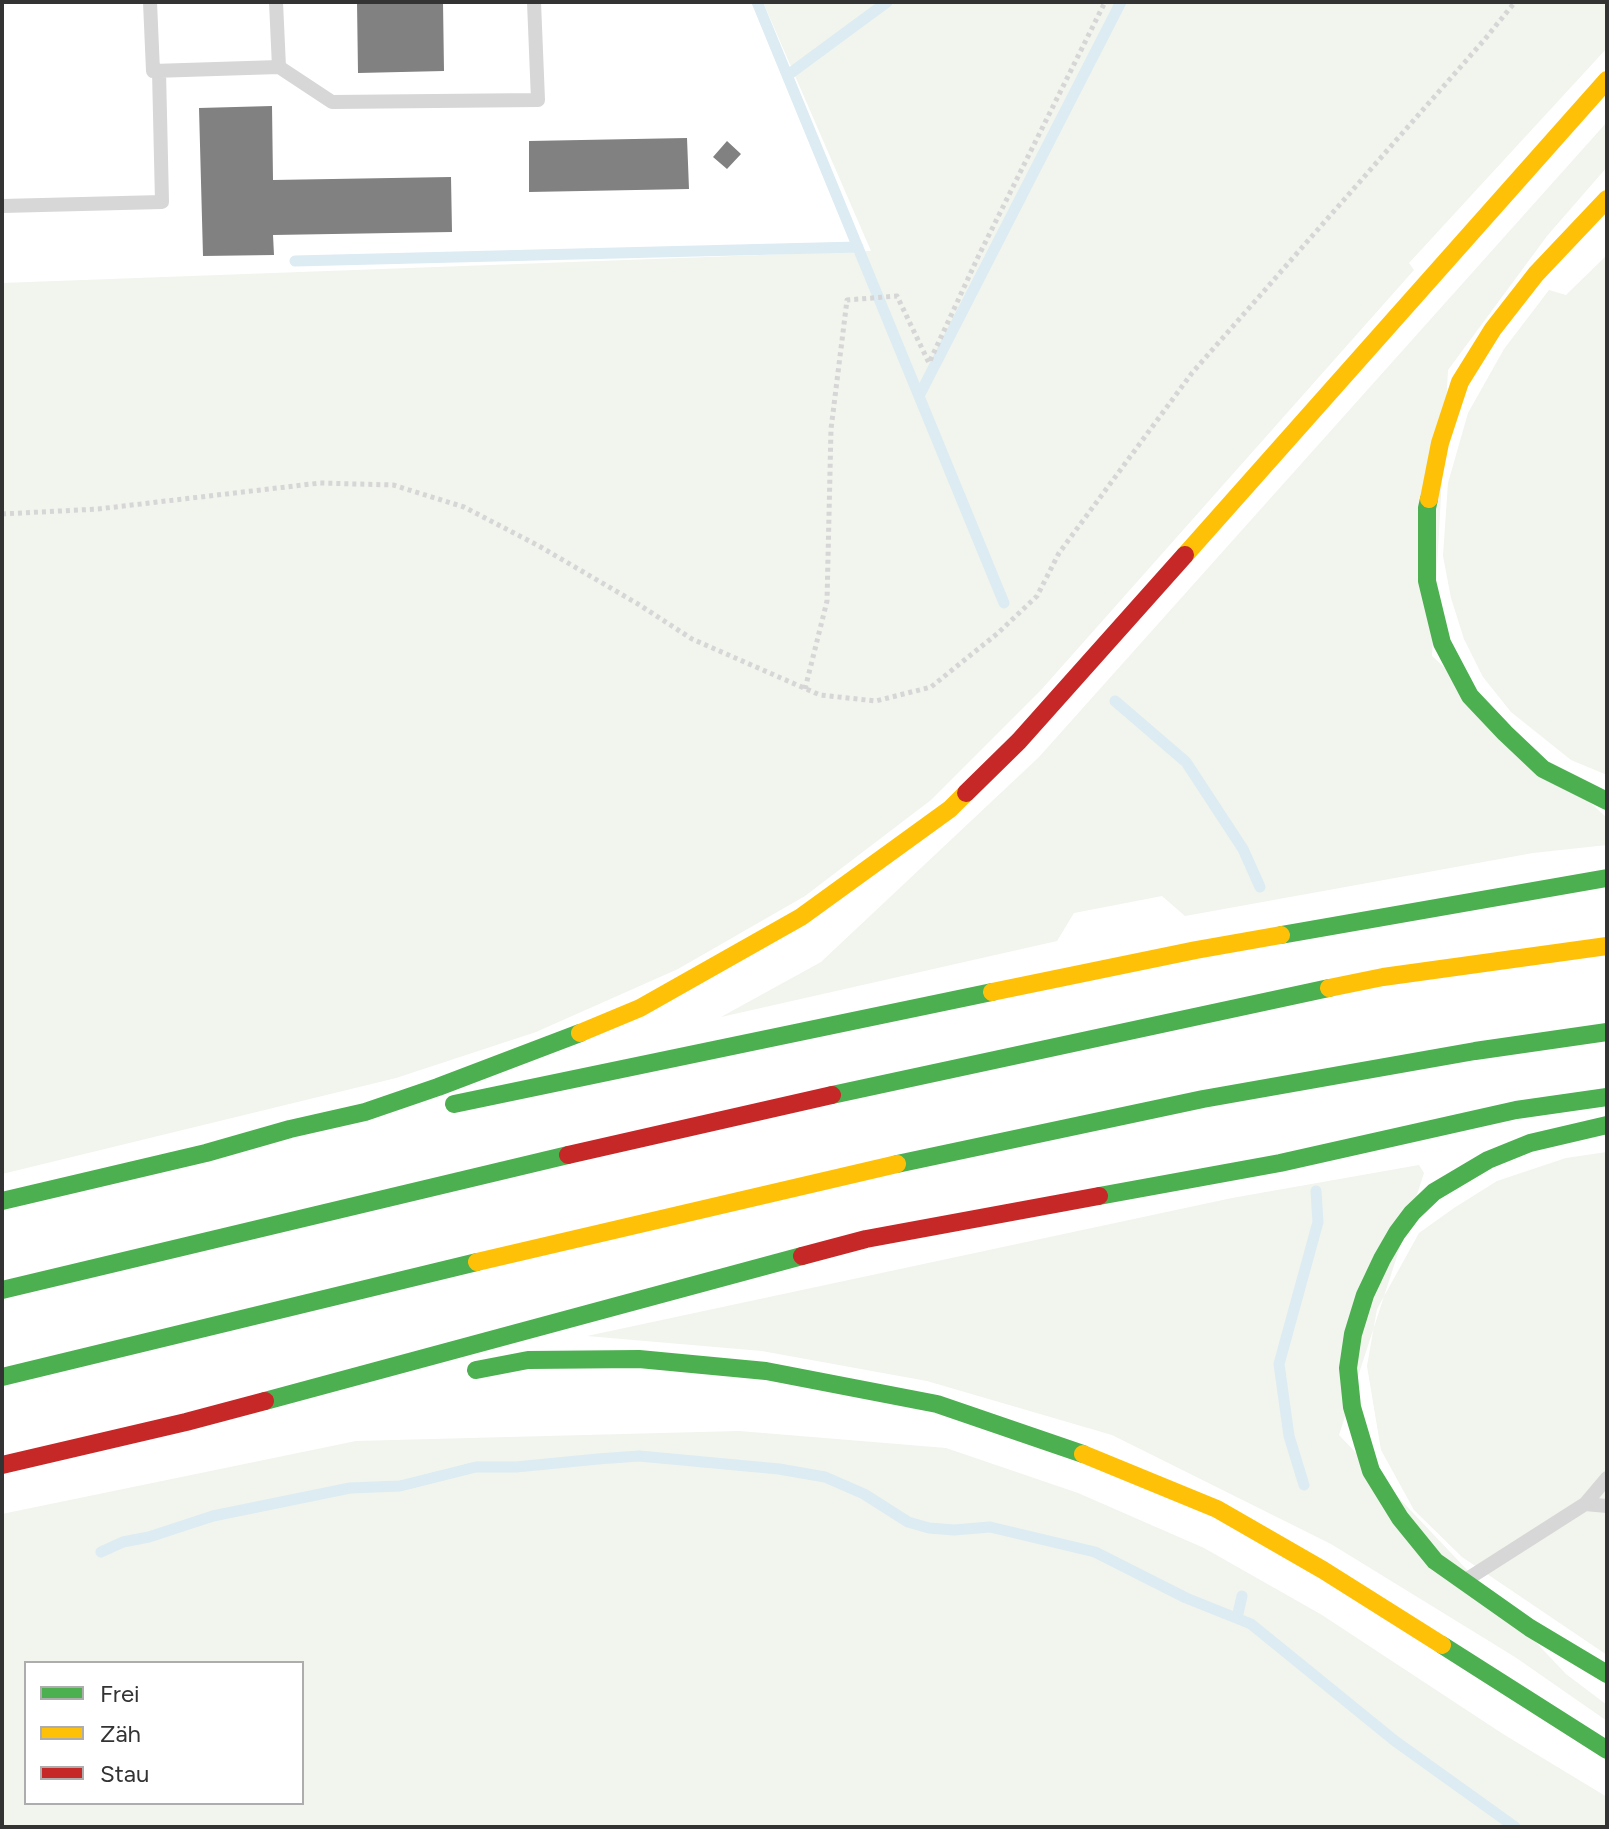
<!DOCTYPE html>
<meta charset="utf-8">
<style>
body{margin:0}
#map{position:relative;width:1609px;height:1829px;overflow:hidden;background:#fff;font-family:Figtree,sans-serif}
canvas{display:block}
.frame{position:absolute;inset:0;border:4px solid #333;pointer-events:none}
.legend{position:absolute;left:24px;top:1661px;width:280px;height:144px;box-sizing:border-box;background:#fff;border:2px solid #adadad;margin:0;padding:10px 14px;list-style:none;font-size:24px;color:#333}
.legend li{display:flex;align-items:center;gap:16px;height:40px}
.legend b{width:40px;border:2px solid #adadad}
</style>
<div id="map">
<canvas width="1609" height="1829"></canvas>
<div class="frame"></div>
<ul class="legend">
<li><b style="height:10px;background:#4caf50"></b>Frei</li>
<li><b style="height:10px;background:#ffc107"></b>Zäh</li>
<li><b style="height:10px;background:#c62828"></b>Stau</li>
</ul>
</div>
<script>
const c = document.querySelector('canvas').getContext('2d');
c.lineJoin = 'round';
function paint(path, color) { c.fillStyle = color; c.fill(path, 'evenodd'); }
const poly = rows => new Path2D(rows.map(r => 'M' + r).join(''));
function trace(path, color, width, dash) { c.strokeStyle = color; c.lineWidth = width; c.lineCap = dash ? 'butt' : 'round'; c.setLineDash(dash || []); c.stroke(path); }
const green = poly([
 [763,2,1607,2,1607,48,1409,263,1414,270,1041,690,931,800,805,896,678,969,536,1032,396,1078,2,1174,2,283,871,251],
 [1607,122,1607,167,1547,236,1448,370,1432,656,1607,818,1607,845,1533,853,1185,916,1162,896,1074,913,1057,941,721,1017,821,962,1039,757],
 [1607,255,1607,775,1571,760,1511,712,1483,677,1464,639,1451,598,1443,556,1448,483,1468,413,1504,349,1549,290,1566,295],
 [1607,1152,1607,1655,1462,1557,1414,1510,1381,1450,1367,1366,1377,1309,1419,1233,1454,1208,1497,1181,1566,1158],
 [1419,1165,1424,1173,1339,1435,1566,1674,1607,1705,1607,1721,1515,1657,1331,1544,1112,1435,927,1381,762,1351,587,1336,1232,1198],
 [739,1431,946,1448,1078,1493,1204,1548,1322,1615,1503,1734,1607,1797,1607,1827,2,1827,2,1514,356,1441],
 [302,1663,302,1803,26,1803,26,1663]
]);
const stream = poly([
 [757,2,1004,603],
 [788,75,887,2],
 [295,261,858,247],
 [919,396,1121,2],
 [1115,701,1186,762,1243,849,1260,887],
 [1304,1485,1289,1436,1279,1364,1318,1222,1316,1191],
 [101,1552,123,1542,149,1537,213,1516,350,1488,400,1486,476,1467,516,1467,598,1459,639,1456,779,1469,825,1477,864,1494,908,1522,929,1528,954,1530,990,1527,1095,1552,1186,1598,1251,1624,1395,1741,1515,1827],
 [1237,1618,1242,1596]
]);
const building = poly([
 [357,2,443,2,444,71,358,73],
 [272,106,273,180,451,177,452,232,273,235,274,255,203,256,199,108],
 [687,138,689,189,529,192,529,141],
 [727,141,741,154,727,169,713,157]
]);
const path = poly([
 [2,514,98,509,320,483,393,485,464,507,539,546,638,604,692,639,820,695,876,701,931,687,998,633,1037,596,1059,553,1192,373,1485,39,1515,2],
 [805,689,827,601,831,429,847,300,897,296,929,363,978,257,1105,2]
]);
const lane = poly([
 [150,2,153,71,279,67,276,2],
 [279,67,332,102,538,100,534,2],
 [2,206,162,202,159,71],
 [1585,1504,1607,1506],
 [1469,1578,1585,1504,1607,1478]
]);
const fast = poly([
 [1429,499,1427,508,1427,581,1442,643,1470,696,1505,733,1543,769,1607,801],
 [1281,935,1607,878],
 [832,1095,1329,988],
 [454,1104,992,992],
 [1607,1125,1530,1143,1488,1160,1434,1192,1412,1213,1397,1233,1382,1259,1365,1295,1353,1334,1348,1368,1352,1407,1371,1471,1400,1518,1435,1561,1530,1628,1607,1674],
 [897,1164,1203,1099,1475,1051,1607,1032],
 [1099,1196,1280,1163,1516,1110,1607,1097],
 [2,1201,206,1153,290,1129,365,1112,438,1087,580,1033],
 [2,1290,568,1155],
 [476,1370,528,1360,639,1359,766,1371,937,1404,1083,1454],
 [2,1377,477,1262],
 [265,1401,802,1256],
 [1442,1645,1607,1750]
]);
const slow = poly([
 [1429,499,1440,443,1460,382,1493,329,1536,274,1607,199],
 [1185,555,1607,80],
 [1329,988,1383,977,1607,946],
 [992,992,1196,950,1281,935],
 [580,1033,640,1008,801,917,950,809,966,793],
 [477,1262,897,1164],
 [1083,1454,1217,1509,1323,1570,1442,1645]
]);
const jam = poly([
 [966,793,1019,741,1185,555],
 [568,1155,832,1095],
 [802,1256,866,1239,1099,1196],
 [2,1465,186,1422,265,1401]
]);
paint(green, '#f1f5ed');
trace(stream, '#ddebf3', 11);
paint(building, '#818181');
trace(path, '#d6d6d6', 5, [4, 4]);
trace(lane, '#d7d7d7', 14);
trace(fast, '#4caf50', 18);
trace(slow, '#ffc107', 18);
trace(jam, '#c62828', 18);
</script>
